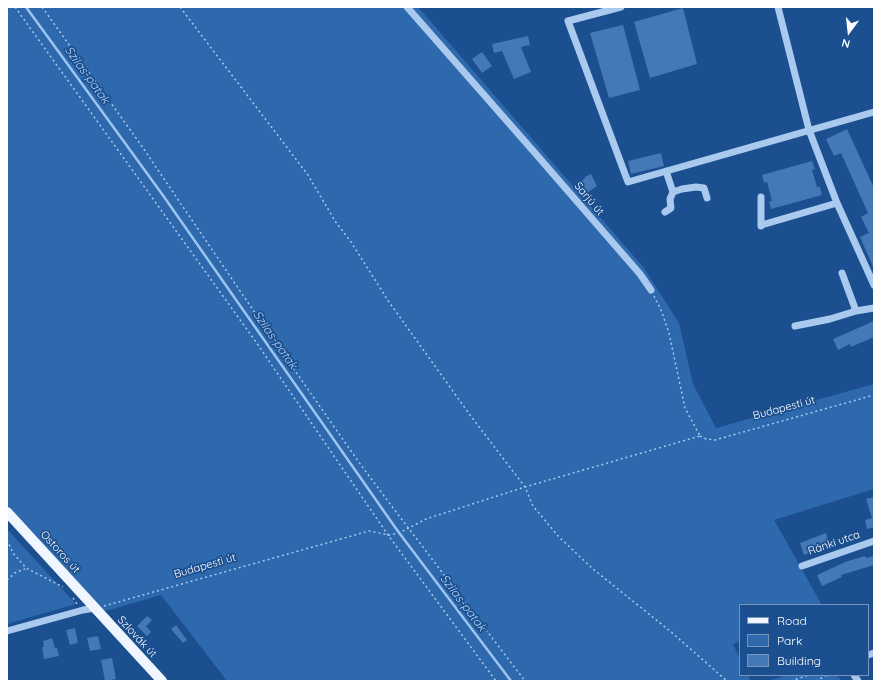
<!DOCTYPE html>
<meta charset="utf-8">
<style>
body{margin:0}
#map{position:relative;width:881px;height:688px;overflow:hidden;background:#1b4f8f;font-family:Quicksand,sans-serif}
canvas{display:block}
.frame{position:absolute;inset:0;border:8px solid #fff;pointer-events:none}
.legend{position:absolute;left:739px;top:604px;width:130px;height:72px;box-sizing:border-box;background:#1b4f8f;border:1px solid #7695bc;margin:0;padding:5px 7px;list-style:none;font-size:12px;color:#fff}
.legend li{display:flex;align-items:center;gap:8px;height:20px}
.legend b{width:20px;border:1px solid #7695bc}
.north{position:absolute;left:829px;top:12px;width:40px;height:40px;-webkit-text-stroke:3px #1b4f8f;paint-order:stroke;rotate:195deg;font-size:11px;font-weight:700;line-height:16px;text-align:center;color:#fff}
.north::after{content:'';display:block;margin:auto;width:14px;height:18px;background:#fff;clip-path:polygon(50% 0,100% 100%,50% 72%,0 100%)}
</style>
<div id="map">
<canvas width="881" height="688"></canvas>
<div class="frame"></div>
<ul class="legend">
<li><b style="height:5px;background:#f0f6ff"></b>Road</li>
<li><b style="height:11px;background:#2e69ad"></b>Park</li>
<li><b style="height:11px;background:#4478b7"></b>Building</li>
</ul>
<div class="north">N</div>
</div>
<script>
const c = document.querySelector('canvas').getContext('2d');
c.lineJoin = 'round';
function paint(path, color) { c.fillStyle = color; c.fill(path, 'evenodd'); }
const poly = rows => new Path2D(rows.map(r => 'M' + r).join(''));
function trace(path, color, width, dash) { c.strokeStyle = color; c.lineWidth = width; c.lineCap = dash ? 'butt' : 'round'; c.setLineDash(dash || []); c.stroke(path); }
function drawText(font, color, halo, rows, align = 'center') {
  c.font = font + ' Quicksand,sans-serif'; c.lineWidth = 3.5; c.setLineDash([]); c.textBaseline = 'middle'; c.strokeStyle = halo; c.fillStyle = color; for (const [text, x, y, turn = 0] of rows) {
    c.save(); c.translate(x, y); c.rotate((+turn || 0) * Math.PI / 180); c.textAlign = isNaN(turn) ? turn : align; if (halo) c.strokeText(text, 0, 0); c.fillText(text, 0, 0); c.restore();
  }
}
const green = poly([
 [7,7,418,7,644,268,679,323,693,384,716,428,874,384,874,489,774,520,822,605,740,605,740,641,733,644,740,659,740,675,748,675,751,681,227,681,161,595,102,612,7,508],
 [7,529,76,604,7,624],
 [786,675,837,675,842,681,769,681]
]);
const stream = poly([
 [26,7,162,194,397,530,511,681]
]);
const building = poly([
 [683,8,697,64,650,78,634,22],
 [623,25,640,90,609,98,590,33],
 [528,36,530,45,521,47,531,72,514,79,502,51,494,53,492,44],
 [482,52,492,66,482,73,472,59],
 [847,129,874,188,874,269,860,237,869,233,861,217,868,213,841,153,834,156,826,139],
 [661,153,664,166,631,174,628,161],
 [812,161,815,169,812,170,817,187,820,187,822,195,771,209,769,202,772,201,767,182,764,183,762,175],
 [591,174,597,186,584,195,577,185,585,178,585,177],
 [874,321,874,337,851,347,850,344,838,350,833,339],
 [874,497,874,527,867,529,865,520,872,518,866,499],
 [826,533,830,545,804,555,800,543],
 [865,556,866,558,874,556,874,565,841,575,842,577,822,586,817,575,845,562],
 [147,616,152,620,146,626,151,632,147,636,137,626],
 [176,625,187,640,183,643,171,629],
 [75,628,78,643,70,645,66,630],
 [98,636,101,649,90,651,87,638],
 [52,638,55,648,57,648,59,656,44,659,42,647,44,647,43,641],
 [112,658,116,679,105,681,101,660]
]);
const path = poly([
 [15,7,256,342,388,535,496,681],
 [42,7,141,145,270,335,358,461,384,496,525,681],
 [180,7,308,175,335,221,351,242,389,302,470,415,525,487,533,506,559,537,593,569,670,631,727,681],
 [654,296,661,310,669,333,685,408,700,436],
 [700,436,706,439,715,440,874,395],
 [7,540,13,553,26,568,63,587],
 [7,580,16,572,25,569],
 [73,598,78,605],
 [104,606,369,531,389,535,399,533,426,519,525,487,700,436],
 [791,681,809,675],
 [816,681,827,675]
]);
const minor = poly([
 [407,7,535,153,640,274,651,290],
 [621,7,568,21,628,182,874,112],
 [778,7,809,130,837,203,874,285],
 [673,192,682,189,696,187,704,188,707,198],
 [665,212,671,208,670,199,673,192,666,171],
 [765,224,837,203],
 [761,226,761,197],
 [842,273,856,311],
 [795,326,830,319,856,311,874,308],
 [802,566,874,541],
 [7,631,83,610,95,608],
 [868,655,874,653],
 [854,675,858,681]
]);
const major = poly([
 [7,512,162,681]
]);
const streetNames = [
 ["Sarjú út",589,199,50],
 ["Budapesti út",784,408,-15],
 ["Ránki utca",834,543,-19],
 ["Ostoros út",60,552,48],
 ["Budapesti út",205,566,-16],
 ["Szlovák út",137,637,47]
];
const waterNames = [
 ["Szilas-patak",87,75,54],
 ["Szilas-patak",275,340,55],
 ["Szilas-patak",463,603,53]
];
paint(green, '#2e69ad');
trace(stream, '#9cc4f0', 2.5);
paint(building, '#4478b7');
trace(path, '#a9c9ee', 1.5, [2, 3]);
trace(minor, '#a9c9ee', 7);
trace(major, '#f0f6ff', 10);
drawText('11px', '#fff', '#1b4f8f', streetNames);
drawText('italic 12px', '#b5d3f5', '#1b4f8f', waterNames);
</script>
